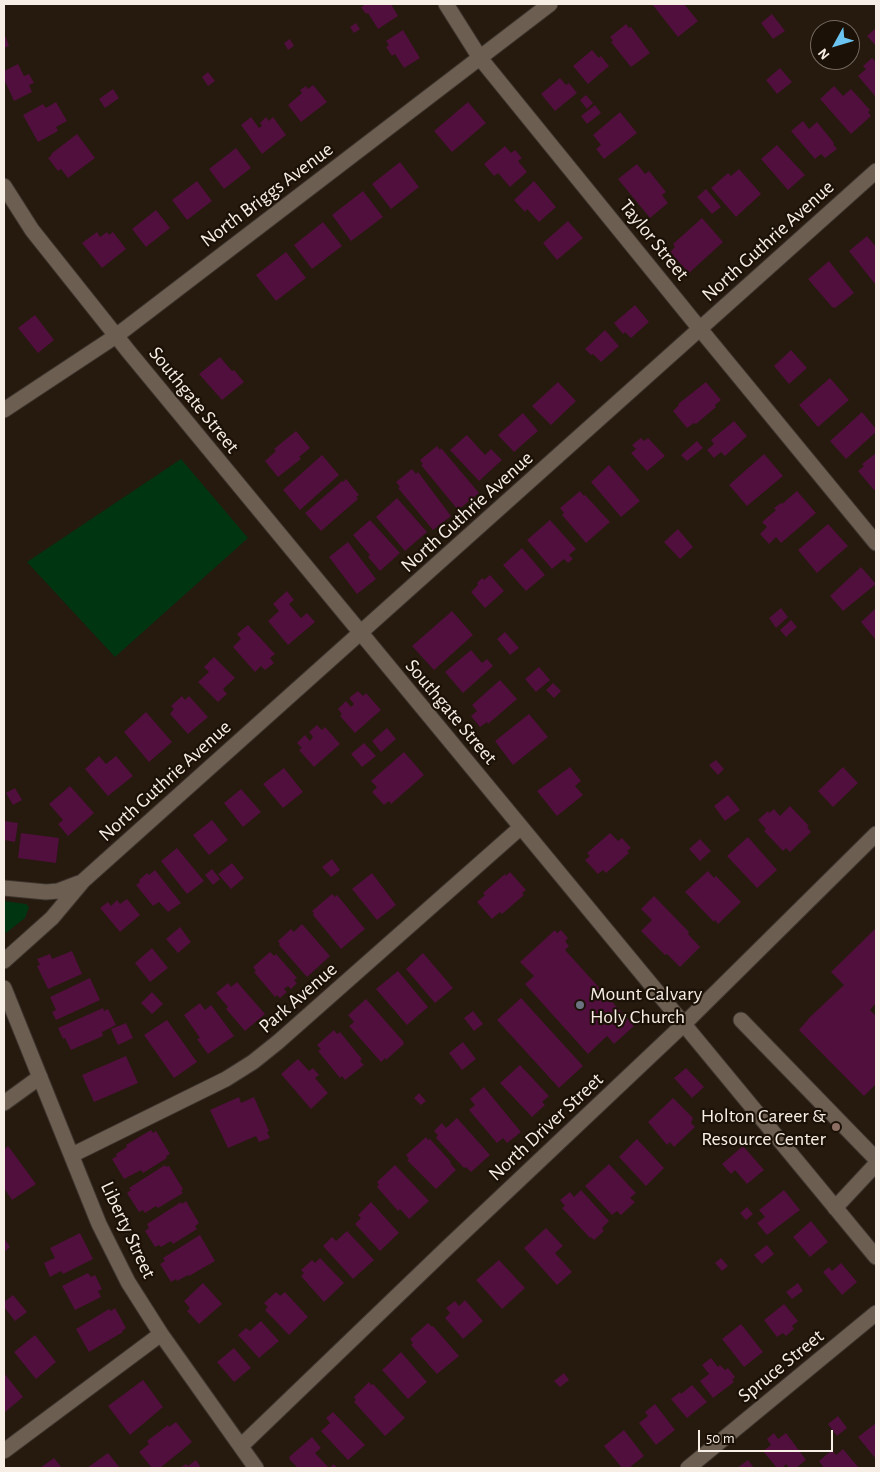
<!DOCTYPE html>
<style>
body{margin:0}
#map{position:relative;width:880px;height:1472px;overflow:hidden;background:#261a0e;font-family:"Alegreya Sans",sans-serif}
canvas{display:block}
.frame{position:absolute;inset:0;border:5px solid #f7eee6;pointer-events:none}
.north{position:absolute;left:810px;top:20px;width:50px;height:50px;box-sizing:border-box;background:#1c1106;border:1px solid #746960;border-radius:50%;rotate:231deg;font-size:14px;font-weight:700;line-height:20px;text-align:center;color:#f7eee6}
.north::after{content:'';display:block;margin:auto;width:18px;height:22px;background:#6ac3f1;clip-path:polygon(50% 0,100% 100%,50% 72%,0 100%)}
.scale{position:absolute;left:698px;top:1430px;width:135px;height:22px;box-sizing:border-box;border:2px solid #f7eee6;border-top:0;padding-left:6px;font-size:15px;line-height:18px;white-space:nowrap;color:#f7eee6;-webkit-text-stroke:4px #1c1106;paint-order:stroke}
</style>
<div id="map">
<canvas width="880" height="1472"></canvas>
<div class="frame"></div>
<div class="north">N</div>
<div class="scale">50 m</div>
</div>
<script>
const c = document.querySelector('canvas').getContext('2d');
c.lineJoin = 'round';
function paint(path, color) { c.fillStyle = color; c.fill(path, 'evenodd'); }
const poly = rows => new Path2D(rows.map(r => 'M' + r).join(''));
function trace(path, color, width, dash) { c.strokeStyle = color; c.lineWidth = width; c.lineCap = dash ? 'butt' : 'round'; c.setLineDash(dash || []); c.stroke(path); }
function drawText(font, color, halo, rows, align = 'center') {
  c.font = font + ' "Alegreya Sans",sans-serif'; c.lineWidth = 4.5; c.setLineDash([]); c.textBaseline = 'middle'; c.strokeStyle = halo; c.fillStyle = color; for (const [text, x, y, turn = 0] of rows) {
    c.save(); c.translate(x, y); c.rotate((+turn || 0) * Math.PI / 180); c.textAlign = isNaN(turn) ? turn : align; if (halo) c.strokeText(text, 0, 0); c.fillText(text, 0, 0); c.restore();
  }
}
const green = poly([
 [181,459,248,538,115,657,27,562],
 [4,901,26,904,29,907,25,918,6,933,4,931]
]);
const building = poly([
 [362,4,391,4,398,16,378,29,368,13,366,14,361,7,364,6],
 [652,4,684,4,698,21,678,37],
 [772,14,785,31,773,39,761,23],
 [356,23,360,29,354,33,350,27],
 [626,24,629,28,631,27,650,53,631,67,611,42,613,41,610,37],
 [876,28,876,46,867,36],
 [403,30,420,58,404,68,395,54,392,56,386,47,389,45,386,41],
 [4,33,9,46,4,48],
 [290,39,294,46,288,50,284,43],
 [592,50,599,58,601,56,609,66,588,84,573,66],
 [872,58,875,61,876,60,875,96,858,76,866,69,863,66],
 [18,64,24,76,29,74,34,83,29,85,32,92,14,101,4,79,4,71],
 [780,68,792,82,777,94,766,80],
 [208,72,215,81,208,86,202,77],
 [560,78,566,85,569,83,577,93,555,111,541,94],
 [313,85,327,102,301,122,288,105,302,93,300,90,306,86,308,89],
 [834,86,843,96,851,89,870,110,868,112,871,116,851,134,820,99],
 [113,89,119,98,105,108,99,99],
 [586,95,593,103,587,109,580,100],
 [56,102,67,121,56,127,58,131,38,142,23,115,43,104,46,108],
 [468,102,486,123,452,152,434,131],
 [595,105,601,113,587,124,581,116],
 [620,112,637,133,604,159,596,149,601,145,593,135],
 [251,117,259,128,262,126,260,123,266,117,269,121,273,117,286,135,262,154,241,125],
 [803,121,809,129,817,122,834,143,833,144,837,149,825,158,821,154,815,159,791,131],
 [77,134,95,158,68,178,61,169,58,171,48,158,52,155,51,154],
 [777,145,805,175,788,190,761,159],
 [505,146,511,153,515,150,522,158,518,161,527,172,510,187,498,173,494,176,484,164],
 [236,148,251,168,224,189,209,169],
 [400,162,419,187,391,209,372,184],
 [637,164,645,174,649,171,666,192,662,195,668,203,650,218,618,179],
 [739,169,761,194,736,217,711,188,728,173,731,176],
 [197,181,212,201,187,220,172,200],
 [534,181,556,207,539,222,527,209,525,212,514,200],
 [706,189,721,207,712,214,697,197],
 [363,191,383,217,351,241,332,215],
 [156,210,170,228,146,247,132,229],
 [702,218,723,242,689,273,670,252,675,247,673,244],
 [568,221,583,238,557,260,543,243],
 [323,222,342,246,312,269,294,245],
 [97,232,100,237,107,232,109,235,113,232,126,249,102,268,82,243],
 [867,236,876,247,876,282,875,284,849,251],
 [286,252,306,278,276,301,256,275],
 [829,261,854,293,835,308,832,307,808,279],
 [635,305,649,322,631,338,625,332,623,334,614,323],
 [35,315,54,340,38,353,18,328],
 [605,330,619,346,601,362,593,354,591,355,585,349],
 [791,350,807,368,789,384,774,366],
 [220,357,232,371,234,370,244,382,222,400,199,374],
 [830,378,849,400,818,427,799,405],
 [558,382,576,401,551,425,532,406],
 [706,382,721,400,715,405,716,407,696,424,694,423,687,428,673,411,679,405,678,404],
 [862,412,876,429,876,432,846,459,830,441],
 [523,413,538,431,514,452,498,435],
 [734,421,747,436,725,456,721,452,714,458,707,450,714,444,711,440],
 [296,431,310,448,299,457,301,459,278,477,265,461,276,451,274,449],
 [467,435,485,455,491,449,502,460,479,481,450,450],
 [641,438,644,441,648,438,665,456,647,471,631,453,636,449,632,445],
 [697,441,703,448,687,461,681,455],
 [437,446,440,450,441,448,479,493,458,510,421,465,423,464,420,460],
 [876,453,876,489,874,490,858,471,864,466,862,464],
 [764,454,783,476,747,506,729,485],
 [322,455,339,475,300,510,283,490],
 [609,465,640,501,621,517,591,482],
 [412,469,416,474,418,472,451,516,433,530,398,488,400,487,396,482],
 [346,479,359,495,356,497,358,499,321,531,305,513,342,481,343,482],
 [580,491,584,496,585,495,610,522,586,543,562,515,564,513,560,508],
 [797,491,816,513,781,543,776,537,769,544,760,534,767,527,762,522,776,510,774,508,781,503,782,504],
 [397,498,427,532,405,551,376,517],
 [370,520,400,553,380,571,368,557,370,555,353,535],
 [550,520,576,549,569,555,573,559,568,563,564,559,552,569,527,540],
 [828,524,848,546,817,573,798,550],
 [678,529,693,547,680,559,664,542],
 [348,542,376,579,357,594,329,557],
 [522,548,545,575,526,591,503,565],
 [861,567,876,584,843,611,830,596],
 [490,575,504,591,485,608,471,592,478,585,477,583,482,578,484,580],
 [287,591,294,600,289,604,301,618,307,613,315,622,288,645,268,621,279,611,273,604],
 [781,608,788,617,776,628,769,618],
 [876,608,876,640,861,622],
 [452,611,473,635,434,670,412,646],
 [791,620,797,627,786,637,780,630],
 [248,625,275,654,270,658,274,663,265,670,261,666,255,672,233,647,241,639,237,634],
 [505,632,519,648,510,655,497,639],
 [471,650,482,663,487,659,493,666,463,693,445,672],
 [214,657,235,678,223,689,227,694,218,702,198,682,209,672,204,667],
 [539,667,550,680,536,692,525,679],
 [500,680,517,699,488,724,487,722,480,727,471,716,477,711,472,705],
 [553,683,561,691,554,698,546,690],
 [358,691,363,696,366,693,381,710,355,733,340,716,342,714,338,709,346,701,351,707,354,704,349,698],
 [182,696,185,700,189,696,208,717,188,734,170,714,174,709,171,706],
 [146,712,172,742,149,762,124,732],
 [529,714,548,737,513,765,495,741],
 [317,725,322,730,325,727,340,744,314,767,299,750,302,748,297,743,305,735,310,741,313,737,309,732],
 [387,728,396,739,381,752,372,741],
 [364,743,376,756,362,767,351,754],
 [404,752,424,775,391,804,389,801,384,805,372,792,377,787,371,781],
 [99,756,106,764,116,756,133,776,108,796,85,769],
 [716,760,724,769,718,775,709,765],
 [570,767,581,781,575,786,583,795,557,816,537,791],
 [843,767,858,783,833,807,818,791],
 [284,768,303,792,283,808,263,784],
 [70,786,94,813,68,836,58,824,63,820,49,804],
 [15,788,22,800,13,805,6,793],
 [241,789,261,812,243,827,224,803],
 [728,795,740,810,725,821,714,806],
 [790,806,809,826,807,827,811,832,790,852,786,848,783,851,764,831,766,829,758,820,768,811,769,813,774,809,780,816],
 [212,820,228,840,209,855,193,835],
 [4,821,18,823,15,842,4,840],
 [21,833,59,838,56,863,18,858],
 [610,833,618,841,622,838,631,848,627,851,629,853,606,873,603,870,598,874,585,860,590,856,587,853],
 [748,837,777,870,757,888,727,856],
 [700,839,711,851,700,861,689,849],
 [177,848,204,881,187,894,161,861],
 [332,859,340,870,331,877,322,867],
 [232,863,244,878,231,889,218,874],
 [212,869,220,879,213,885,205,875],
 [155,870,181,903,168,912,159,902,153,906,136,885,140,882,139,880,147,873,149,875],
 [708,871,714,878,716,876,741,902,718,924,715,920,714,922,685,892],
 [510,872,526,890,522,893,524,895,502,914,500,912,492,919,477,902,485,895,483,893,505,874,506,876],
 [372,873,396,905,377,920,352,889],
 [332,894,335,897,337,895,365,929,341,949,313,915,314,913,312,911],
 [654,896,689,932,688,934,700,947,680,967,667,954,665,955,641,931,652,920,641,909],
 [127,899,140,915,120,932,100,908,108,902,111,906,117,900,120,904],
 [302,924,330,956,307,977,279,945,280,944,278,941,291,929,294,932],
 [180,927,191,942,178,953,166,939],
 [876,928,876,1003,870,1010,876,1016,876,1084,864,1096,799,1030,810,1017,844,985,831,972],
 [555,930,557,933,561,930,568,938,565,941,569,946,565,950,634,1026,614,1044,607,1036,588,1054,525,984,534,976,520,962],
 [152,948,168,968,150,982,135,963],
 [72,951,82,974,48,989,37,966,40,965,37,959,50,954,52,959],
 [270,952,274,956,276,954,297,978,294,980,297,983,291,989,288,986,284,989,287,992,280,998,277,995,275,997,254,972,256,971,253,967],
 [423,953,453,988,435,1003,406,969],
 [398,971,428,1007,407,1025,376,989],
 [90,978,100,1000,56,1020,52,1012,56,1010,50,997],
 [237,982,265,1014,245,1031,226,1009,228,1007,216,993,228,983,231,987],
 [152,992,163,1004,152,1014,141,1003],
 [521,998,583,1066,559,1088,497,1020],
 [366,999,403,1041,404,1044,386,1060,385,1058,381,1062,349,1026,354,1022,348,1015],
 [200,1003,205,1010,211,1005,234,1036,208,1054,197,1039,200,1038,184,1015],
 [103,1008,104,1011,108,1009,116,1025,102,1032,103,1036,71,1050,65,1038,63,1039,58,1028],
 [473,1011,483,1024,474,1031,464,1018],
 [167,1020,197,1062,174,1078,144,1035],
 [126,1023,133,1038,118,1045,111,1029],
 [334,1030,337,1034,340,1032,362,1059,360,1061,364,1065,345,1080,342,1076,340,1078,318,1051,321,1049,317,1045],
 [463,1042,476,1059,462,1070,449,1053],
 [126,1056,138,1083,94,1102,82,1075],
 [298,1059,309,1071,313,1068,319,1075,315,1078,328,1093,311,1109,281,1074],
 [520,1065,549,1096,542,1102,545,1105,532,1117,500,1083],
 [686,1068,704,1087,692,1098,674,1078],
 [484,1087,521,1132,507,1143,503,1138,497,1143,469,1110,475,1105,470,1099],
 [419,1093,426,1101,421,1105,414,1098],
 [239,1097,241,1103,254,1097,269,1131,267,1132,270,1138,259,1142,256,1136,228,1148,210,1110],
 [673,1098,693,1118,691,1123,695,1127,674,1147,670,1142,667,1145,648,1122],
 [457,1118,490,1155,471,1172,466,1167,464,1168,436,1138,438,1135,434,1131,442,1123,446,1128],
 [151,1130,153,1133,156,1131,170,1154,166,1156,167,1158,143,1173,141,1170,124,1179,112,1159,117,1156,116,1154,127,1147,126,1145],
 [426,1137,428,1140,430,1139,451,1162,450,1163,456,1170,436,1189,407,1160,409,1159,406,1155],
 [637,1139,664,1168,646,1186,619,1157],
 [8,1146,36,1184,12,1200,4,1188,4,1150],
 [743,1146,764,1170,747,1184,735,1170,731,1174,722,1164],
 [609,1164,636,1193,630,1198,635,1202,621,1215,617,1211,612,1215,585,1186],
 [165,1165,166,1167,169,1166,183,1189,181,1191,183,1193,158,1208,156,1206,145,1213,143,1210,139,1212,127,1193,131,1190,129,1188],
 [395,1165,429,1201,409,1219,400,1209,398,1211,377,1187,379,1185,377,1182],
 [581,1190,609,1221,602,1228,604,1231,594,1240,591,1237,590,1238,562,1208,565,1206,560,1200,570,1192,574,1197],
 [784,1190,800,1210,767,1235,757,1223,765,1217,759,1210],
 [186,1201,199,1223,195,1226,197,1229,173,1244,171,1241,161,1247,159,1245,155,1247,145,1231,149,1228,147,1224,181,1202,182,1204],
 [371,1202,399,1233,380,1251,355,1224,361,1218,358,1215],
 [747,1207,753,1214,746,1220,740,1213],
 [811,1221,828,1242,810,1257,793,1237],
 [546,1228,563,1246,555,1253,572,1272,557,1285,524,1248],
 [347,1231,374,1260,353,1279,323,1246,332,1237,336,1241],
 [80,1233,93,1259,63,1274,61,1271,50,1277,44,1263,55,1258,50,1248],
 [200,1235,215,1261,189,1276,188,1275,177,1281,176,1279,171,1282,160,1264,165,1261,163,1258],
 [4,1238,10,1247,4,1252],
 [767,1245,774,1254,762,1264,754,1255],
 [320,1258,344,1283,324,1302,301,1276,304,1273,301,1270,312,1260,315,1263],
 [721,1258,728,1266,722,1271,715,1263],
 [499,1260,525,1288,502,1309,476,1280],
 [841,1263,857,1282,842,1295,823,1272,829,1267,832,1271],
 [88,1273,91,1277,95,1275,102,1289,98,1291,101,1297,75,1310,62,1286],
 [203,1283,222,1304,199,1324,187,1311,190,1308,184,1301],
 [798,1283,803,1291,792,1299,786,1292],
 [276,1292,280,1296,285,1292,308,1317,289,1335,265,1310,268,1307,264,1303],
 [13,1295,27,1312,15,1321,4,1307,4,1302],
 [465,1300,483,1321,463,1339,445,1318,450,1313,446,1308,455,1301,459,1306],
 [784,1304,798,1321,792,1326,794,1329,786,1336,783,1333,777,1337,764,1320],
 [115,1308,126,1328,122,1331,123,1332,89,1352,76,1329,109,1309,111,1311],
 [261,1321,279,1341,259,1358,238,1335,246,1328,250,1331],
 [428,1323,432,1327,433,1326,459,1356,437,1374,411,1345,413,1343,410,1339],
 [741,1324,763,1352,744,1367,722,1339],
 [35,1335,56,1362,36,1379,14,1352],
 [234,1348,251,1368,234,1382,217,1362],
 [401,1352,427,1382,408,1399,382,1370],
 [711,1358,718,1367,720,1365,725,1370,728,1368,735,1377,732,1380,734,1382,713,1398,700,1381,709,1374,702,1365],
 [4,1373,23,1397,4,1413],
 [564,1373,569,1380,560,1387,554,1381],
 [143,1380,163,1407,130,1435,108,1406],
 [369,1382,371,1385,373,1384,405,1418,385,1436,354,1402,356,1400,354,1397],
 [692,1385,707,1402,687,1418,671,1399,680,1392,681,1394],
 [655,1404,675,1430,656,1445,639,1423,648,1416,645,1412],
 [333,1412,365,1445,348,1460,321,1431,330,1423,326,1418],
 [838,1416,847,1428,837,1436,828,1424],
 [176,1422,192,1442,160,1468,152,1468,139,1452,149,1444,147,1441,168,1425,169,1427],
 [876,1423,876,1459,858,1437],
 [624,1430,644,1456,629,1468,622,1468,604,1446],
 [774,1433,778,1439,786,1433,806,1460,796,1468,789,1468,786,1464,782,1468,777,1468,763,1451,771,1445,767,1439],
 [312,1437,321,1448,315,1453,329,1468,334,1464,337,1468,298,1468,290,1460,289,1457],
 [843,1449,859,1468,824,1468,819,1461,832,1450,836,1455],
 [108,1453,120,1468,87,1468],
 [54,1458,62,1468,40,1468],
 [196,1460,201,1468,180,1468,186,1464,188,1466],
 [748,1460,754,1468,737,1468]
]);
const minor = poly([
 [446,4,480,58,700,329,876,543],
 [4,186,32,230,129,352,876,1257],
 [4,410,116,336,550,4],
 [4,888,46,892,58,891,79,883],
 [4,961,52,918,83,881,876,171],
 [4,988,99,1224,128,1282,161,1334,256,1468],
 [741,1020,876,1159],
 [4,1103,40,1077],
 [72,1155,226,1079,253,1062,278,1042,520,828],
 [835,1208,876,1164],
 [241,1446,447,1248,683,1025,876,834],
 [4,1451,161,1334],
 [688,1468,876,1313]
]);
const markers = [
 [580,1005,5,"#6b7280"],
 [836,1127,5,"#8d6e63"]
];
const streetNames = [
 ["North Briggs Avenue",267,195,-37],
 ["Taylor Street",654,240,51],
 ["North Guthrie Avenue",768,241,-42],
 ["Southgate Street",194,400,51],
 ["North Guthrie Avenue",467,512,-42],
 ["Southgate Street",451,712,50],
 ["North Guthrie Avenue",165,781,-42],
 ["Park Avenue",298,998,-41],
 ["North Driver Street",546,1127,-43],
 ["Liberty Street",128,1230,65],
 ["Spruce Street",781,1366,-39]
];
const poiNames = [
 ["Mount Calvary",590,994],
 ["Holy Church",590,1017],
 ["Holton Career &",826,1116,"right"],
 ["Resource Center",826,1139,"right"]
];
paint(green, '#003512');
paint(building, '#500f3c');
trace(minor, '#3d342e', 17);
trace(minor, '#6c5e50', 15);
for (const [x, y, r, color] of markers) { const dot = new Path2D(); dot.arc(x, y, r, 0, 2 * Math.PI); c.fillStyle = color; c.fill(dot); trace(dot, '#1c1106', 2); }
drawText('20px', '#f7eee6', '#1c1106', streetNames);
drawText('20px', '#f7eee6', '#1c1106', poiNames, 'left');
</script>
